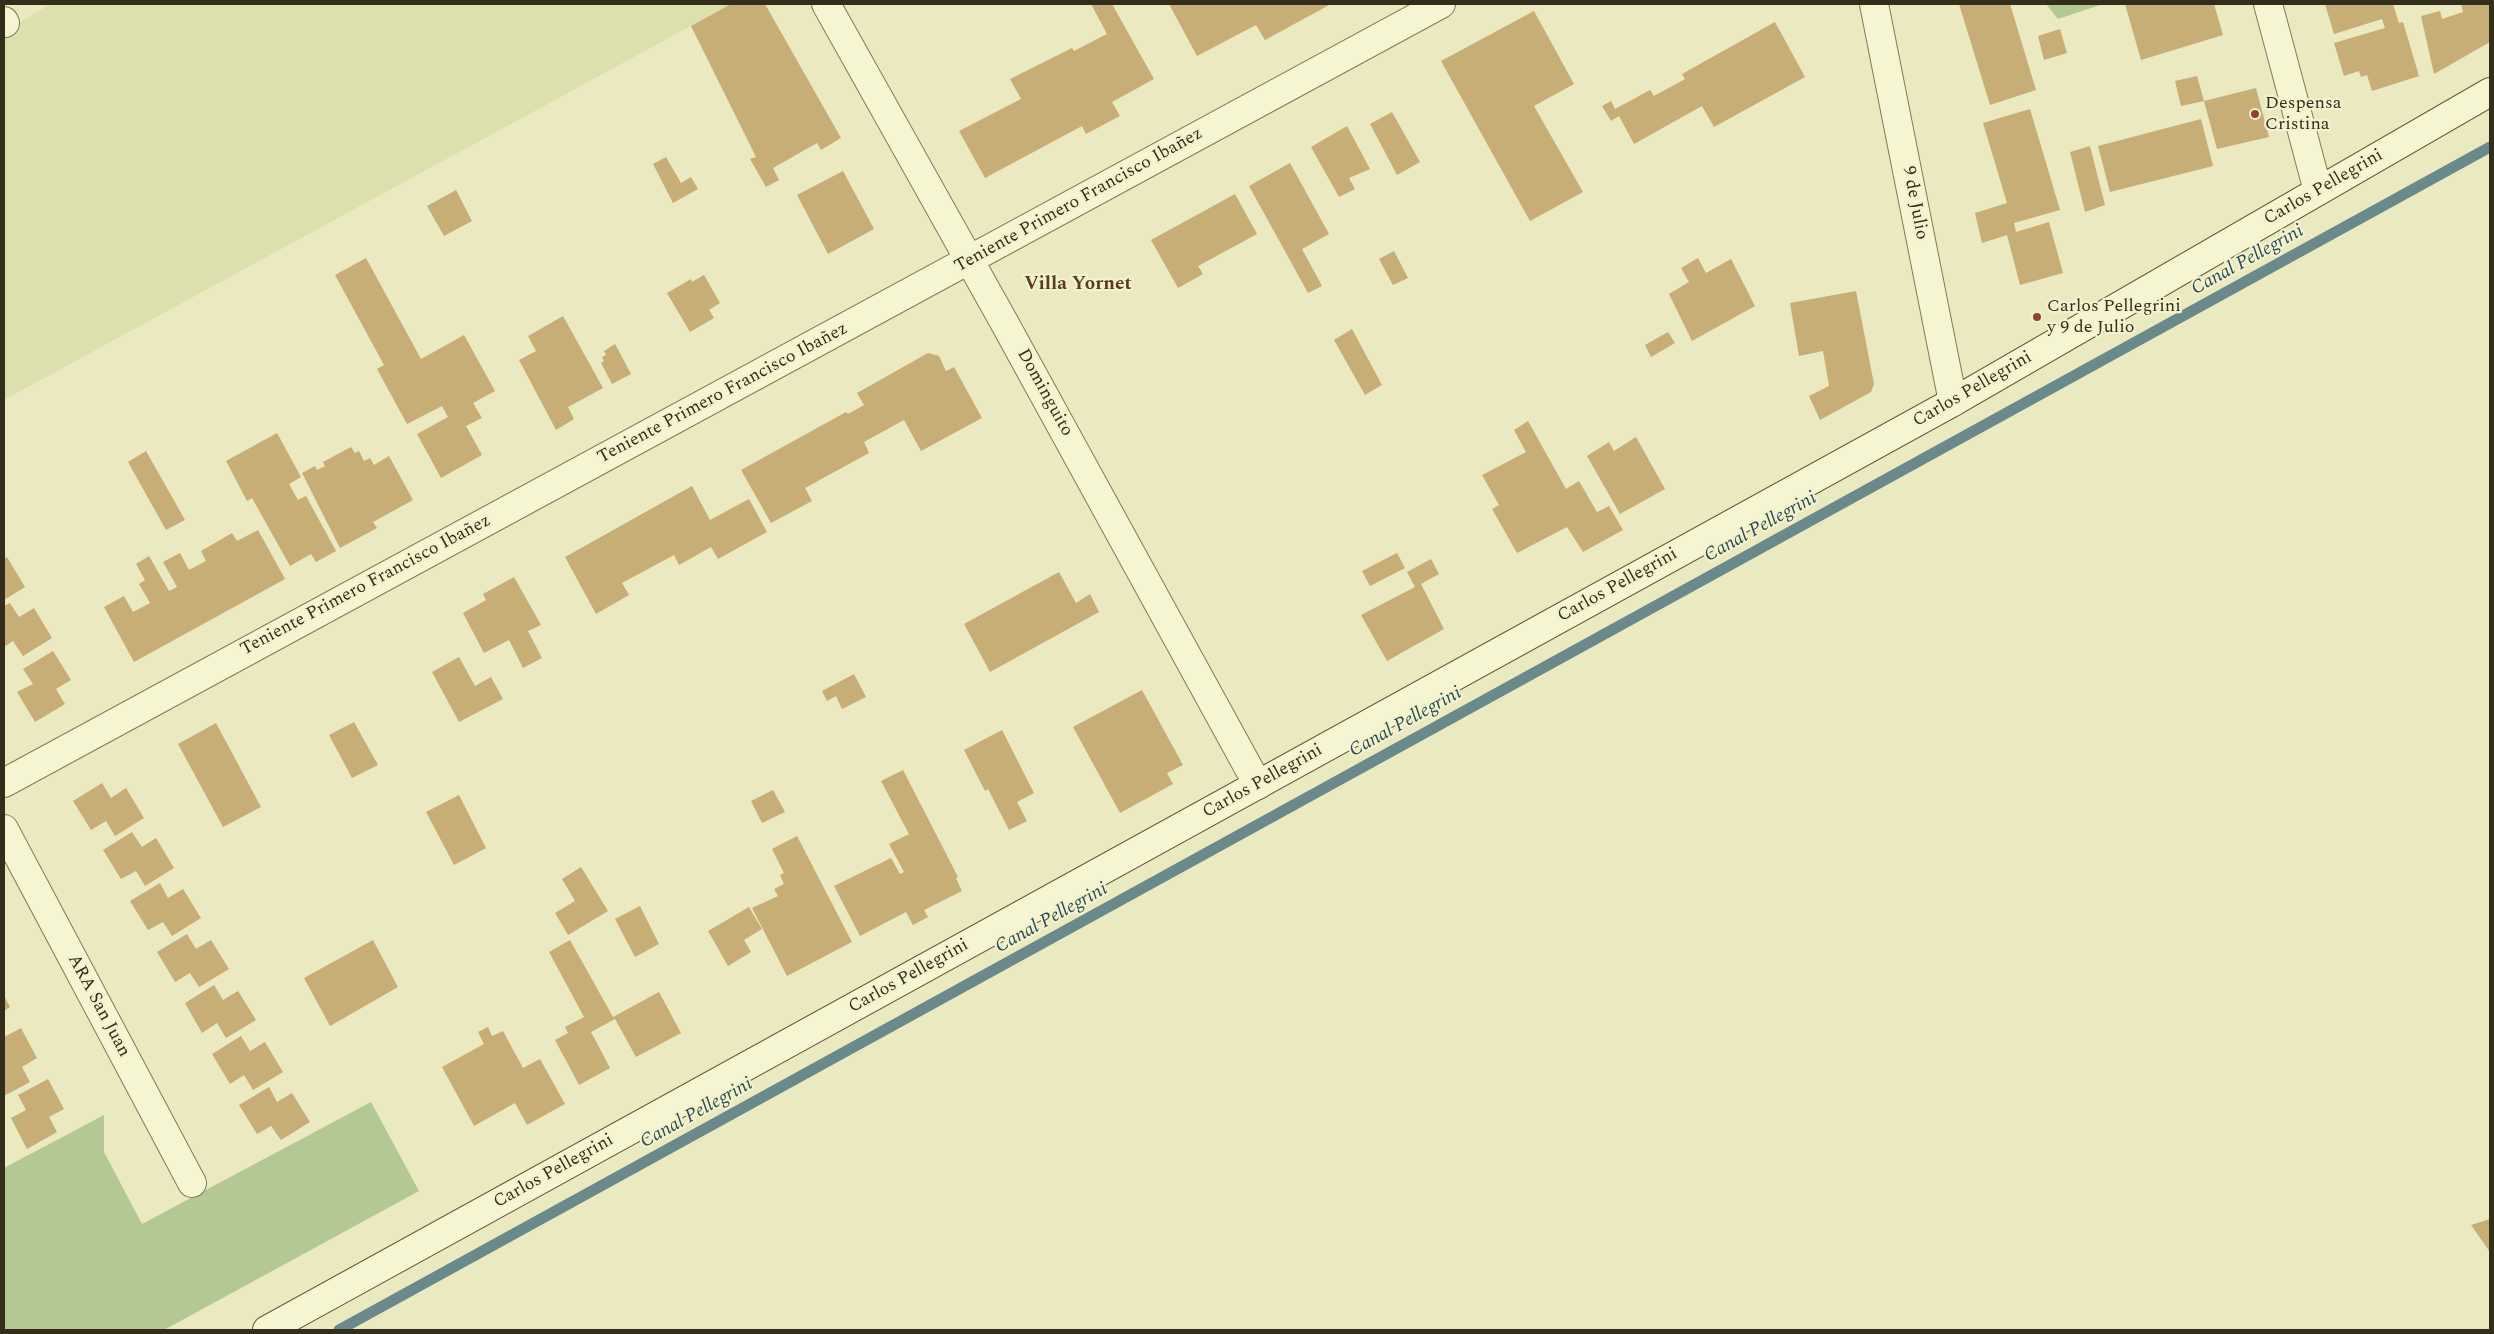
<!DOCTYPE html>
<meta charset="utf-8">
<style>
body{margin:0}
#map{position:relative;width:2494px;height:1334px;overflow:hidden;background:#ebe9bf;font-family:Spectral,serif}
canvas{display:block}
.frame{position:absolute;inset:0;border:5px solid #332d1c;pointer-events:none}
</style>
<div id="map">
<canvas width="2494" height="1334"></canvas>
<div class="frame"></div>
</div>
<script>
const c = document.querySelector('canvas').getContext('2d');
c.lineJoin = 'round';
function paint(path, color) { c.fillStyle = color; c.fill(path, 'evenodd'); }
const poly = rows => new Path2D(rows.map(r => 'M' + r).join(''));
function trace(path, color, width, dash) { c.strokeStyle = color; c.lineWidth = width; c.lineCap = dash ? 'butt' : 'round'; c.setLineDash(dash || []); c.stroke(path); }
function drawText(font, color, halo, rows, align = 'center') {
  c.font = font + ' Spectral,serif'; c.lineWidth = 4.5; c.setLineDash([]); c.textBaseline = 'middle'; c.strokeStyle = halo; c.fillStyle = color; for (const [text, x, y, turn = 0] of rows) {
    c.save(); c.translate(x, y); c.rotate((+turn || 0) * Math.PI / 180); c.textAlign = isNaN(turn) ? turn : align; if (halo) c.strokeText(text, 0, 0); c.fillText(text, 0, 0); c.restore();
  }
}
const farmland = poly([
 [50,4,731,4,4,400,4,32]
]);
const green = poly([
 [2046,4,2103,4,2058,19],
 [371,1102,419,1191,164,1330,4,1330,4,1168,104,1115,104,1152,142,1224]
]);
const stream = poly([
 [339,1330,2490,147]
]);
const building = poly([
 [731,4,765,4,841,138,821,150,817,143,773,168,779,180,766,187,750,159,756,157,691,26],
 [1091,4,1112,4,1154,79,1112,102,1120,116,1086,134,1082,126,985,178,959,131,1021,99,1010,79,1072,48,1074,51,1107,34],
 [1169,4,1331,4,1265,40,1256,25,1197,56],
 [1959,4,2010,4,2036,90,1990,105],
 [2125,4,2214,4,2223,35,2141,60],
 [2325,4,2393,4,2399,23,2403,22,2419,76,2372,91,2367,75,2361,77,2359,71,2344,76,2334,43,2385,28,2382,19,2334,34],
 [2461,4,2490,4,2490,42,2434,74,2421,16,2440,11,2442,19,2463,12],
 [1534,11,1574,84,1534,106,1583,192,1530,221,1441,61],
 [1775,22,1805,77,1714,127,1702,106,1634,144,1619,116,1611,121,1602,106,1611,101,1615,109,1650,90,1654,96,1685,79,1682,74],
 [2060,29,2067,53,2044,60,2038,36],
 [2197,76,2204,101,2181,106,2175,81],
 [2256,88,2269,137,2217,149,2204,101],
 [2030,109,2060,210,2014,223,2016,232,2049,222,2063,273,2020,285,2007,235,1982,243,1975,213,2007,203,1983,123],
 [1392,112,1420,162,1397,175,1370,124],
 [2201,119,2213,166,2110,192,2098,146],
 [1347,126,1370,169,1349,178,1355,189,1339,197,1311,147],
 [2090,146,2105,205,2085,212,2070,152],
 [666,157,681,183,691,177,698,189,673,203,653,164],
 [1290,163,1329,234,1302,249,1322,286,1308,293,1249,186],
 [843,171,874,229,828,254,797,195],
 [456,190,472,221,444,236,427,206],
 [1235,194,1257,234,1198,266,1203,274,1178,288,1151,240],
 [1394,251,1408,278,1393,285,1379,259],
 [366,258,421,359,464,335,495,391,473,403,482,418,466,426,482,455,441,478,417,434,448,417,442,406,407,424,377,369,384,365,335,275],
 [1698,258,1706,273,1731,259,1755,306,1692,341,1669,294,1689,282,1681,268],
 [704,275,720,303,709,310,714,318,690,332,667,293,691,279,692,282],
 [1856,291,1874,384,1871,392,1820,420,1809,396,1829,386,1823,351,1799,356,1790,303],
 [563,316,603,388,568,407,574,419,556,430,519,360,536,351,528,336],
 [1352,329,1382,385,1365,395,1334,340],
 [1668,332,1675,343,1651,357,1645,345],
 [615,344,631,374,612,384,601,363,604,361,602,357,606,355,604,351],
 [928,353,939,356,946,371,954,367,982,418,921,451,904,420,864,442,869,453,805,488,812,501,771,523,741,470,846,412,848,414,864,405,857,393],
 [1528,421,1566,489,1579,481,1597,512,1609,506,1623,530,1583,552,1567,527,1517,553,1492,509,1499,505,1482,475,1526,452,1514,430],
 [277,433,301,477,289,484,298,500,306,496,336,551,316,562,311,554,290,566,252,498,247,501,226,461],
 [1636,437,1665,489,1620,514,1587,456,1609,442,1614,451],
 [351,447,355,453,359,451,364,461,370,458,374,465,389,456,413,500,373,522,377,528,340,548,302,473,315,466,317,470,325,466,323,462],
 [146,451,185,520,166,530,128,462],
 [692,486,710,520,749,499,767,532,718,559,711,547,679,565,674,555,622,583,629,595,596,614,565,557],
 [258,530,285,579,134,662,104,607,124,596,133,612,150,603,139,584,145,580,136,564,149,556,169,591,177,587,163,562,180,553,189,570,206,561,201,551,232,533,237,541],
 [1397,553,1405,568,1370,586,1362,571],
 [7,557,25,587,4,600,4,559],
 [1431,559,1439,574,1421,584,1444,629,1387,661,1361,615,1415,587,1407,572],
 [1059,572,1076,603,1090,594,1099,612,990,672,964,624],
 [514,577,541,625,528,631,542,658,523,668,509,640,484,653,463,613,486,600,483,594],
 [10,603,19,617,34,608,52,638,23,656,13,641,4,647,4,606],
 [53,651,71,680,56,689,65,704,35,722,17,692,33,684,23,669],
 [459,657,475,686,491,677,503,699,459,722,432,672],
 [854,674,866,697,842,709,836,696,827,701,822,691],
 [1142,690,1183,765,1167,773,1173,784,1120,813,1073,727],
 [354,722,378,765,352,778,329,735],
 [216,723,261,807,223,827,178,744],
 [1002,730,1034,793,1017,802,1027,821,1009,830,988,789,985,791,964,750],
 [903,770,958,877,956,878,962,891,924,910,928,917,913,925,906,912,860,936,834,886,891,858,900,874,904,872,889,844,909,834,881,781],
 [102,783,111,798,126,788,144,818,115,836,106,821,91,830,73,801],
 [773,790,785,812,762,823,751,801],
 [459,795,486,848,454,865,426,812],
 [132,832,142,847,156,838,174,868,145,886,136,871,121,879,103,850],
 [797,836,852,942,787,976,752,908,778,896,774,889,784,884,780,875,784,873,772,849],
 [581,867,608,911,568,935,555,913,575,901,562,879],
 [160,883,168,898,183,889,201,918,172,936,163,922,148,930,130,901],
 [640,906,659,944,635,957,615,919],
 [749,907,762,929,744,940,751,952,728,966,708,931],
 [187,934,196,949,211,940,229,969,199,987,190,973,175,982,157,952],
 [373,940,398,987,330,1026,304,978],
 [570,940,613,1017,659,992,681,1033,636,1057,615,1019,591,1032,610,1068,579,1085,555,1040,568,1033,565,1027,584,1017,549,952],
 [214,985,223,1000,238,991,256,1020,226,1038,217,1023,202,1033,185,1003],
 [4,996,10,1007,4,1011],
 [488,1027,492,1036,503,1031,523,1068,540,1059,565,1104,527,1125,515,1103,474,1126,442,1067,484,1044,478,1032],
 [21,1028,37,1058,22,1067,30,1082,4,1096,4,1037],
 [241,1036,250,1051,265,1042,283,1072,253,1090,244,1075,230,1084,212,1054],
 [48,1079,64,1109,49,1117,57,1132,27,1149,11,1118,26,1110,18,1095],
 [269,1087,277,1102,292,1093,310,1122,281,1140,271,1126,257,1134,239,1105],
 [2490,1219,2490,1252,2471,1225]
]);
const street = poly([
 [826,4,1004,322,1258,785],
 [1874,4,1953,402],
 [2268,4,2318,191],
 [4,21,5,23],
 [4,783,1441,4],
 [4,829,192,1183]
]);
const secondary = poly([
 [267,1330,1953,402,2490,92]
]);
const markers = [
 [2255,114,5,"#8e452c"],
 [2037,317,5,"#8e452c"]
];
const poiNames = [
 ["Despensa",2265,104],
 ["Cristina",2265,125],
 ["Carlos Pellegrini",2047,307],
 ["y 9 de Julio",2047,328]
];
const streetNames = [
 ["Carlos Pellegrini",2324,188,-30],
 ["Teniente Primero Francisco Ibañez",1079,201,-29],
 ["9 de Julio",1914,203,79],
 ["Carlos Pellegrini",1973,390,-30],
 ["Dominguito",1044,393,61],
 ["Teniente Primero Francisco Ibañez",723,394,-28],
 ["Teniente Primero Francisco Ibañez",366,586,-28],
 ["Carlos Pellegrini",1618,586,-29],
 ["Carlos Pellegrini",1263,782,-29],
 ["Carlos Pellegrini",909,977,-29],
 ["ARA San Juan",98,1006,62],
 ["Carlos Pellegrini",554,1172,-29]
];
const waterNames = [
 ["Canal Pellegrini",2248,261,-29],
 ["Canal Pellegrini",1761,528,-29],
 ["Canal Pellegrini",1406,723,-29],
 ["Canal Pellegrini",1052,919,-29],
 ["Canal Pellegrini",697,1114,-29]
];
const neighbourhoodNames = [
 ["Villa Yornet",1078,285]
];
paint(farmland, '#dbe0ad');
paint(green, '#b4c894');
trace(stream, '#6a898a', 11);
paint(building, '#c7ad76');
trace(street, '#827a58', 30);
trace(secondary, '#645b3c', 30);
trace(street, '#f6f5d1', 28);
trace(secondary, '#f6f5d1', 28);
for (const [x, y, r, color] of markers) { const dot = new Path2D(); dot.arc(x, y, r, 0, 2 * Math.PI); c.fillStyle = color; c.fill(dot); trace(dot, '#f3f2ce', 2); }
drawText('18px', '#332d1c', '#f3f2ce', poiNames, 'left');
drawText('18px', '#332d1c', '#f3f2ce', streetNames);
drawText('italic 19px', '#2c4a52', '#f3f2ce', waterNames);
drawText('bold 19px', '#5d3c1e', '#f3f2ce', neighbourhoodNames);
</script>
